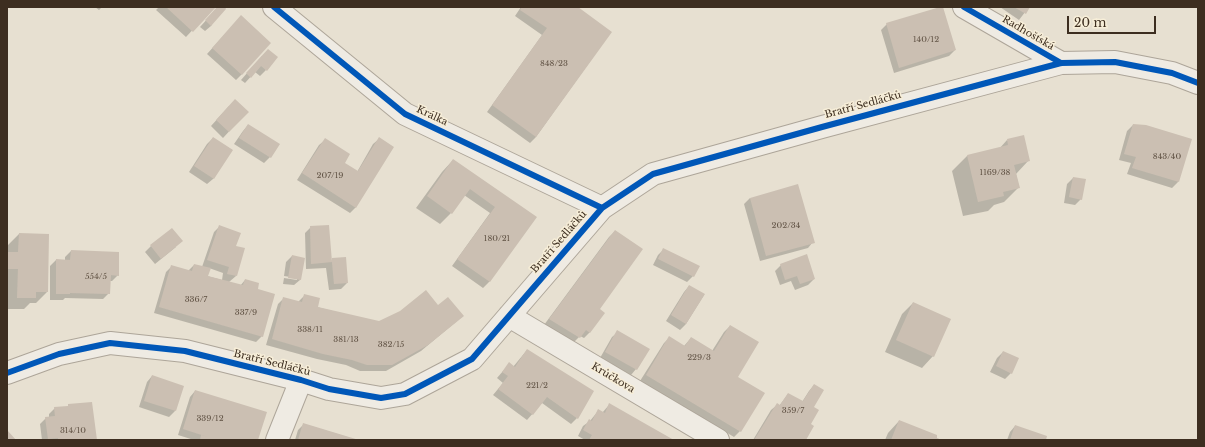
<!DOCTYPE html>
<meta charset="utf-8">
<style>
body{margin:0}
#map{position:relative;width:1205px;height:447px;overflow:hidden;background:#e7e0d1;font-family:"Libre Baskerville",serif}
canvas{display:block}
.frame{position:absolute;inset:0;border:8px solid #3d2e20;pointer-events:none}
.scale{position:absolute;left:1067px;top:16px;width:89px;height:18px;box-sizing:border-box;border:2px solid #3d2e20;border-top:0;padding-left:5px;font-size:12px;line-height:14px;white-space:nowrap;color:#3d2e20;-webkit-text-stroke:3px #f7eed8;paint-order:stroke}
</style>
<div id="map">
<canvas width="1205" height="447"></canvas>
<div class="frame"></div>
<div class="scale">20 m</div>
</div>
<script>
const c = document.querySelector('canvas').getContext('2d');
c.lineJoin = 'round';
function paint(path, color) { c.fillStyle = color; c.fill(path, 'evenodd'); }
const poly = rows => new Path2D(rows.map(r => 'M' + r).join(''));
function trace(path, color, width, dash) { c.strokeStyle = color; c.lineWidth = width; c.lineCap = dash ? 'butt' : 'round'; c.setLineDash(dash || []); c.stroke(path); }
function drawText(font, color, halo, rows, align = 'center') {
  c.font = font + ' "Libre Baskerville",serif'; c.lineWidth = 3; c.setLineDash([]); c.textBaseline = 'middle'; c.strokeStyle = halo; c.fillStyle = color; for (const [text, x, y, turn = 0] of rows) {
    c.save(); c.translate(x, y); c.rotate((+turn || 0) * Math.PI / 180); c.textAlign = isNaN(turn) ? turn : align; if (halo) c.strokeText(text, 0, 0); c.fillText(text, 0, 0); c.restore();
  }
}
const shadow = poly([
 [95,7,102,7,99,10],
 [159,7,214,7,186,37,156,10],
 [218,7,223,7,211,26,205,31,200,27],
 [521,7,576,7,611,32,536,137,530,143,487,112,542,35,515,16],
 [1000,7,1029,7,1019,20],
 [235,23,242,74,236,80,207,54],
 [887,24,955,50,949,56,894,73,881,30],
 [262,56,266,70,260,76,255,72,245,83,241,80],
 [229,106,247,112,223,138,211,126],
 [248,125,278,145,270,157,264,163,234,144,243,131],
 [1133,125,1191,140,1178,182,1172,188,1127,174,1131,163,1119,160,1127,131],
 [213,138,232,150,213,179,207,184,189,172,207,144],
 [379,139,356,207,350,213,297,180,319,145,325,140,343,163,357,172,373,144],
 [1007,140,1029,160,1016,174,1019,187,1004,202,994,205,988,211,963,216,952,171,967,156,999,149],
 [453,160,535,218,489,282,483,288,452,266,490,213,464,195,451,213,440,224,416,208,442,172],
 [1073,178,1081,199,1075,205,1064,203,1067,184],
 [750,198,813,242,808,248,760,261,744,204],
 [220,226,236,276,229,282,240,286,245,280,257,290,262,336,256,342,154,313,166,272,172,266,188,271,194,265,202,267,214,232],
 [209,268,223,273,222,280,207,276],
 [311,227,331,261,333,259,345,258,347,283,341,289,329,290,326,268,306,269,305,233],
 [615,231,598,309,590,332,584,338,580,336,573,343,544,325,609,237],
 [19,234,47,292,36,303,30,303,24,309,7,309,8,245],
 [151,246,176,247,155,264,145,252],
 [664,249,693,276,687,282,653,265,658,255],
 [71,251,118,275,112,281,110,281,109,293,103,299,65,298,63,300,50,300,50,266,56,260,65,261,65,257],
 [292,256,300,280,294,285,283,284,284,278,297,280,297,278,284,276,286,262],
 [781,265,814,279,808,285,795,290,791,281,780,285,775,271],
 [689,286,704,295,686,324,680,330,666,321,684,292],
 [305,295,317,307,379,323,438,306,463,316,421,351,386,371,360,371,346,365,317,359,266,345,278,304,284,298,298,302],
 [913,303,933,356,922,368,885,352,902,314],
 [730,326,736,377,740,431,734,437,640,381,664,343,669,338,684,346,691,338,712,351,724,332],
 [618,332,636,369,631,375,600,358,612,337],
 [527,350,577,418,571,424,542,403,527,420,493,395,503,383,497,378,509,364,513,367],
 [1003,352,1011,373,1005,379,990,372,997,358],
 [152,376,182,386,175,411,169,417,139,407,147,382],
 [814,385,813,408,805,440,753,440,771,410,777,405,779,406,788,394,802,402,809,391],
 [195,391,257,440,194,440,178,435,190,397],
 [69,405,95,440,42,440,40,424,46,418,49,418,49,414,55,408,66,408],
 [609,405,673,440,585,440,578,436,583,426,590,421,598,411,602,413],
 [899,421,935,439,939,440,885,440,888,433],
 [304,424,357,440,295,440,298,430],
 [1015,426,1045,440,1007,440,1010,432]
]);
const building = poly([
 [166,7,216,7,193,32],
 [217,7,225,7,226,9,211,26,205,20],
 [522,7,578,7,612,32,536,137,492,105,547,28,520,10],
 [940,7,943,7,956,50,899,68,886,23],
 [1014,7,1030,7,1026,14],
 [241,15,271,43,242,75,212,48],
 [268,49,278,57,267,71,261,66,251,78,246,73],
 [235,99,249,112,229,132,216,120],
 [248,124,280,144,271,158,239,138],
 [1133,124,1146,125,1192,139,1179,182,1132,168,1136,157,1124,154],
 [1024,135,1030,161,1014,165,1020,188,1003,192,1004,196,978,202,967,155,1008,145,1007,139],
 [213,137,233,150,214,179,194,166],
 [379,137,394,147,356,208,302,173,325,138,350,154,345,163,358,171],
 [453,159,537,217,490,282,457,259,495,207,470,189,452,214,427,196],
 [1073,177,1086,179,1082,200,1069,197],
 [798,184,815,243,766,256,750,198],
 [219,225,241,233,236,246,245,248,237,276,227,274,229,267,207,260],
 [329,225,332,262,311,264,310,226],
 [172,228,183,241,161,259,150,245],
 [615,230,643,249,600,309,605,313,590,333,586,330,580,338,549,319],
 [19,233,49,234,48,292,36,292,36,298,17,298,18,269,8,269,8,252,18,252],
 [663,248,700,266,694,277,658,259],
 [71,250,119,252,119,276,111,275,110,294,70,293,70,294,56,294,56,259,70,260],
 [807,254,815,279,800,284,797,276,785,280,780,264],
 [292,255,305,258,301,280,288,278],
 [346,257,348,283,334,284,332,262,332,258],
 [194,264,211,268,208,276,243,285,245,279,259,283,258,289,275,294,263,337,159,307,171,265,192,271],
 [689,285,705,294,686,324,671,315],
 [426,290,438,305,448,297,464,316,428,345,392,365,367,365,352,360,323,354,272,339,283,297,302,302,304,294,320,298,318,307,379,321,400,311],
 [913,302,951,319,934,357,896,340],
 [730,325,759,342,738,377,765,393,741,432,646,375,669,336,685,346,691,337,714,351],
 [617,330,650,349,637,370,605,352],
 [527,349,594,391,578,419,547,397,533,415,498,389,508,376,502,372,509,362,515,367],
 [1003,351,1019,358,1012,374,996,366],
 [152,375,184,386,176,411,144,401],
 [814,384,824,390,814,407,819,410,811,424,814,426,806,440,754,440,777,403,780,405,788,393,803,401],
 [195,390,267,412,258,440,200,440,201,435,208,437,183,429],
 [92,402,97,440,58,440,58,438,48,439,45,417,55,416,54,407,68,406,68,404],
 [609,403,651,427,674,440,589,440,592,435,583,430,589,419,592,421,598,409,605,413],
 [899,420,937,435,937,438,942,440,891,440],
 [303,423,359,440,298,440],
 [1015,425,1047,436,1046,440,1010,440],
 [7,431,8,431,16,440,7,440]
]);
const street = poly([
 [274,7,405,114,602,208],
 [964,7,1061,63],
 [509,316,718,440],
 [7,373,59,354,110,343,185,351,301,380,329,389,381,398,405,394,472,359,509,316,602,208,653,174,822,127,1061,63,1115,62,1172,73,1198,83],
 [277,440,301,380]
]);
const cycleway = poly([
 [274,7,405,114,602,208],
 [964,7,1061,63],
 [7,373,59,354,110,343,185,351,301,380,329,389,381,398,405,394,472,359,509,316,602,208,653,174,822,127,1061,63,1115,62,1172,73,1198,83]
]);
const numberNames = [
 ["140/12",926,40],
 ["848/23",554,64],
 ["843/40",1167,157],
 ["1169/38",995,173],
 ["207/19",330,176],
 ["202/34",786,226],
 ["180/21",497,239],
 ["554/5",96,277],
 ["336/7",196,300],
 ["337/9",246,313],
 ["338/11",310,330],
 ["381/13",346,340],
 ["382/15",391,345],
 ["229/3",699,358],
 ["221/2",537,386],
 ["359/7",793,411],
 ["339/12",210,419],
 ["314/10",73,431]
];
const streetNames = [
 ["Radhošťská",1028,33,30],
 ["Bratří Sedláčků",863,105,-15],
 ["Králka",432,116,25],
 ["Bratří Sedláčků",559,242,-49],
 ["Bratří Sedláčků",272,363,14],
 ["Krůčkova",613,378,31]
];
paint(shadow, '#0003');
paint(building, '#cbbfb2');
trace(street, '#ada599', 24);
trace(street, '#efebe3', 22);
trace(cycleway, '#0057b8', 6);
drawText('8px', '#605244', null, numberNames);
drawText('10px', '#3d2e20', '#f7eed8', streetNames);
</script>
